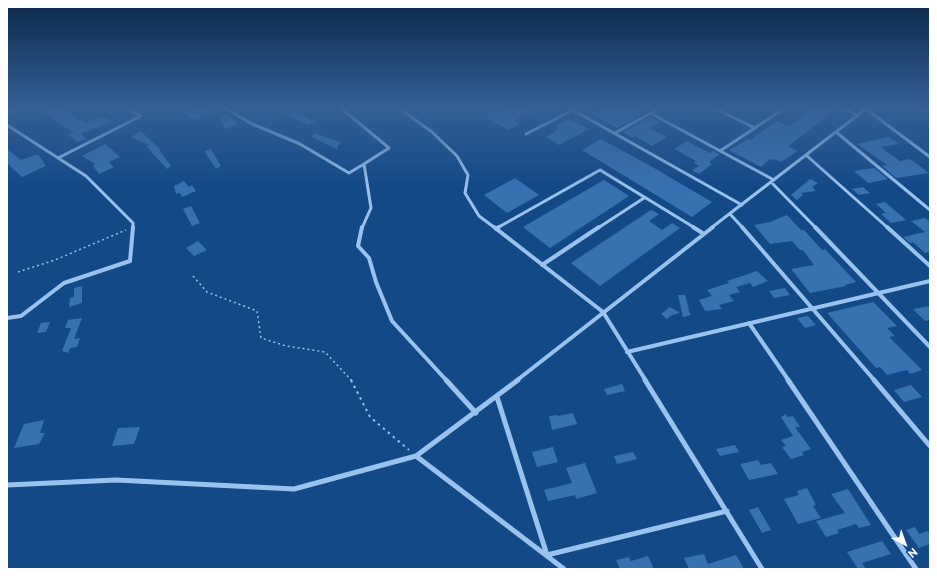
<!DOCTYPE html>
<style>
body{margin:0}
#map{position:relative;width:937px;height:576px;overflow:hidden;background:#144988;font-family:Commissioner,sans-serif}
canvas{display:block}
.frame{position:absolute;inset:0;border:8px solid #fff;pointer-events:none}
.north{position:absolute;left:885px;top:524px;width:40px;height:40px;-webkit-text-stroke:3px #144988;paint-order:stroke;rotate:139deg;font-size:11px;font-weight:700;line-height:16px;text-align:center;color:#fff}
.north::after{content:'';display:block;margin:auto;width:14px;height:18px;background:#fff;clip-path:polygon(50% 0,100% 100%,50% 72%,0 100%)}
</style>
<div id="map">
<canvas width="937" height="576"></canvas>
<div class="frame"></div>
<div class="north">N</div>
</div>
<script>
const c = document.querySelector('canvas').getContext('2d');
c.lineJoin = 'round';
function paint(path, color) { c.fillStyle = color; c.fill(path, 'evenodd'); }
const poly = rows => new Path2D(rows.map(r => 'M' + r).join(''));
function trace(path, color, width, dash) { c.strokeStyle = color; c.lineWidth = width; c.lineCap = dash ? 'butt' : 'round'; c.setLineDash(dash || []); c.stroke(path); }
const building = poly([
 [7,108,27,108,7,116],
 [41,108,60,108,63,110,67,108,77,120,84,118,85,123,100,116,113,121,81,134,86,139,78,142,68,135,74,132,61,125],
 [194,108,222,108,194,120,183,112],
 [501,108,539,108,514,120,519,124,508,130,484,116],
 [604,108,647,108,639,112,644,114,617,128,592,114],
 [808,108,838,108,788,146,798,151,781,162,774,159,773,160,770,159,761,167,729,150,748,139,750,140,777,121,787,126,791,124,805,114,801,113],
 [292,110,316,122,308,125,285,114],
 [226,113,238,124,225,129,220,116],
 [650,117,660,122,649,128,667,137,652,146,635,136,633,138,624,133,625,133,624,132],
 [569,119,589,129,559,145,546,137,559,129,556,128,559,126,558,125],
 [141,131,160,149,159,150,171,166,167,169,146,146,149,145,131,137],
 [314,133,342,143,337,146,338,150,312,137],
 [889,137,899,144,880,147,900,161,910,159,929,173,896,178,882,166,887,165,857,144],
 [601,139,649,165,712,202,692,217,582,150],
 [687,141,710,153,713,151,720,154,709,162,712,164,699,174,692,170,699,166,694,163,696,161,674,149],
 [105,144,120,157,109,162,114,167,99,174,93,166,95,164,82,156],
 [7,149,21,160,38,154,46,166,22,177,7,163],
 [211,149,221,166,216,169,204,151],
 [874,168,888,179,868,183,854,171],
 [515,178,539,195,507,213,484,195],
 [810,179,818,183,812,187,816,191,801,193,803,195,797,200,791,195],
 [604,180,629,196,550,248,523,227],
 [184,181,189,187,192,185,196,191,182,197,180,193,176,194,174,186],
 [863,187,870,193,859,195,852,189],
 [885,202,906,220,891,223,881,214,886,213,876,204],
 [191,206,200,223,192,226,183,209],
 [651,210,659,214,649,221,662,230,672,223,680,228,600,286,571,263],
 [787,215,801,230,804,230,822,250,825,249,856,282,845,285,846,286,810,293,791,269,814,265,803,250,800,250,792,241,770,244,754,225,770,222],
 [925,218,930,222,930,252,925,253,913,242,910,243,903,237,925,232,911,221],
 [198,241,207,250,194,256,186,248],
 [757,271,768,281,753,287,750,283,736,287,740,292,729,295,734,301,719,305,722,309,705,311,699,300,712,296,707,290,729,283,727,281],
 [82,286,82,303,69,307,70,298,74,297,74,288],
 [785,288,790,295,774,298,769,291],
 [678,295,685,295,689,309,688,309,691,315,683,317],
 [873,302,897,326,887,328,895,336,889,337,922,370,910,374,907,370,887,375,880,367,876,368,827,313],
 [930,306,930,320,925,321,913,309],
 [670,307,680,313,672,315,667,319,661,314],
 [808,316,816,325,805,328,797,318],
 [82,318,74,339,80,338,77,347,70,348,68,353,62,351,71,328,65,328,68,320],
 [50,322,46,332,37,333,41,323],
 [622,384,625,391,607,395,604,389],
 [911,385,922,397,904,402,894,390],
 [573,413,577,424,552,430,549,416,557,415,558,416],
 [786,414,787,417,793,416,800,427,795,427,811,449,802,452,804,455,791,459,782,447,786,446,781,440,793,436,781,417],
 [44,420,40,433,45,433,39,444,14,448,24,424],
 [140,427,134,444,112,446,118,428],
 [735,445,739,452,720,456,716,449],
 [553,447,558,462,537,467,532,452],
 [633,452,637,459,617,464,614,456],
 [758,460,761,465,771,463,778,474,749,480,740,464],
 [585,463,597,493,576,499,575,495,548,501,544,490,572,483,566,468],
 [807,488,816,505,813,506,821,518,798,524,784,499,799,495,797,491],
 [848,489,871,525,859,528,856,524,837,530,839,533,826,537,816,521,845,513,831,494],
 [758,507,771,530,762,533,749,510],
 [915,527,919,534,928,531,930,535,930,544,919,548,906,530],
 [882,541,891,554,862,563,866,569,858,569,847,552],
 [704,554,708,564,736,555,744,569,689,569,684,558],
 [648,556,654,569,620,569,616,560,629,557,631,561]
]);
const pathFar1 = poly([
 [18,272,55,260,126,230],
 [193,276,207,292,257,311,261,338,286,346,325,352,352,381]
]);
const path = poly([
 [351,380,370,417,409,450]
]);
const streetFar2 = poly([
 [225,108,250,123,300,144,349,173,364,164],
 [341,108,389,148,364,164,371,208,362,228],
 [399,108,432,132,457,156,468,175,465,193,479,216,495,228],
 [714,108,755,128],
 [842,108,858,115],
 [921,108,930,111],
 [866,109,930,157],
 [573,110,742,205],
 [650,113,774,180],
 [7,125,86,176,133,223,133,228],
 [836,132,930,210],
 [615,133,660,108],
 [526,134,577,108],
 [720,151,785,108],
 [806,155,888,228],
 [58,158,141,116,126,108],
 [771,182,816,228],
 [730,214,743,228],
 [497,228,600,170,695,228],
 [598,228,644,198],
 [711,228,867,108]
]);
const streetFar1 = poly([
 [362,227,358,246,369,258,376,282,392,321,447,381],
 [494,227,603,312,646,381],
 [693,227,704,234],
 [742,227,875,381],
 [815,227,930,347],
 [887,227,930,266],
 [496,229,499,227],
 [542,265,599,227],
 [7,318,21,316,64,283,130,261,133,227],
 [749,323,789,381],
 [627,352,930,281],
 [516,381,713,227]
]);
const street = poly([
 [446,380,476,413],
 [645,380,762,569],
 [788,380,916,569],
 [874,380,930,446],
 [497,397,547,555,727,511],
 [416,456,564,569],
 [7,485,116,480,294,489,416,456,518,380]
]);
paint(building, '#3871b0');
trace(pathFar1, '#9ac2ef', 1.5, [2, 3]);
trace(path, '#9ac2ef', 2, [2.5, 4]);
trace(streetFar2, '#9ac2ef', 3);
trace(streetFar1, '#9ac2ef', 4);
trace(street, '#9ac2ef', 5);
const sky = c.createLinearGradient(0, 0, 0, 188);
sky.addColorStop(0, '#0b284b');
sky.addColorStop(0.57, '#345f96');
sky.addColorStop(1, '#345f9600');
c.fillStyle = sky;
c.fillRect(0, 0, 937, 188);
</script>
